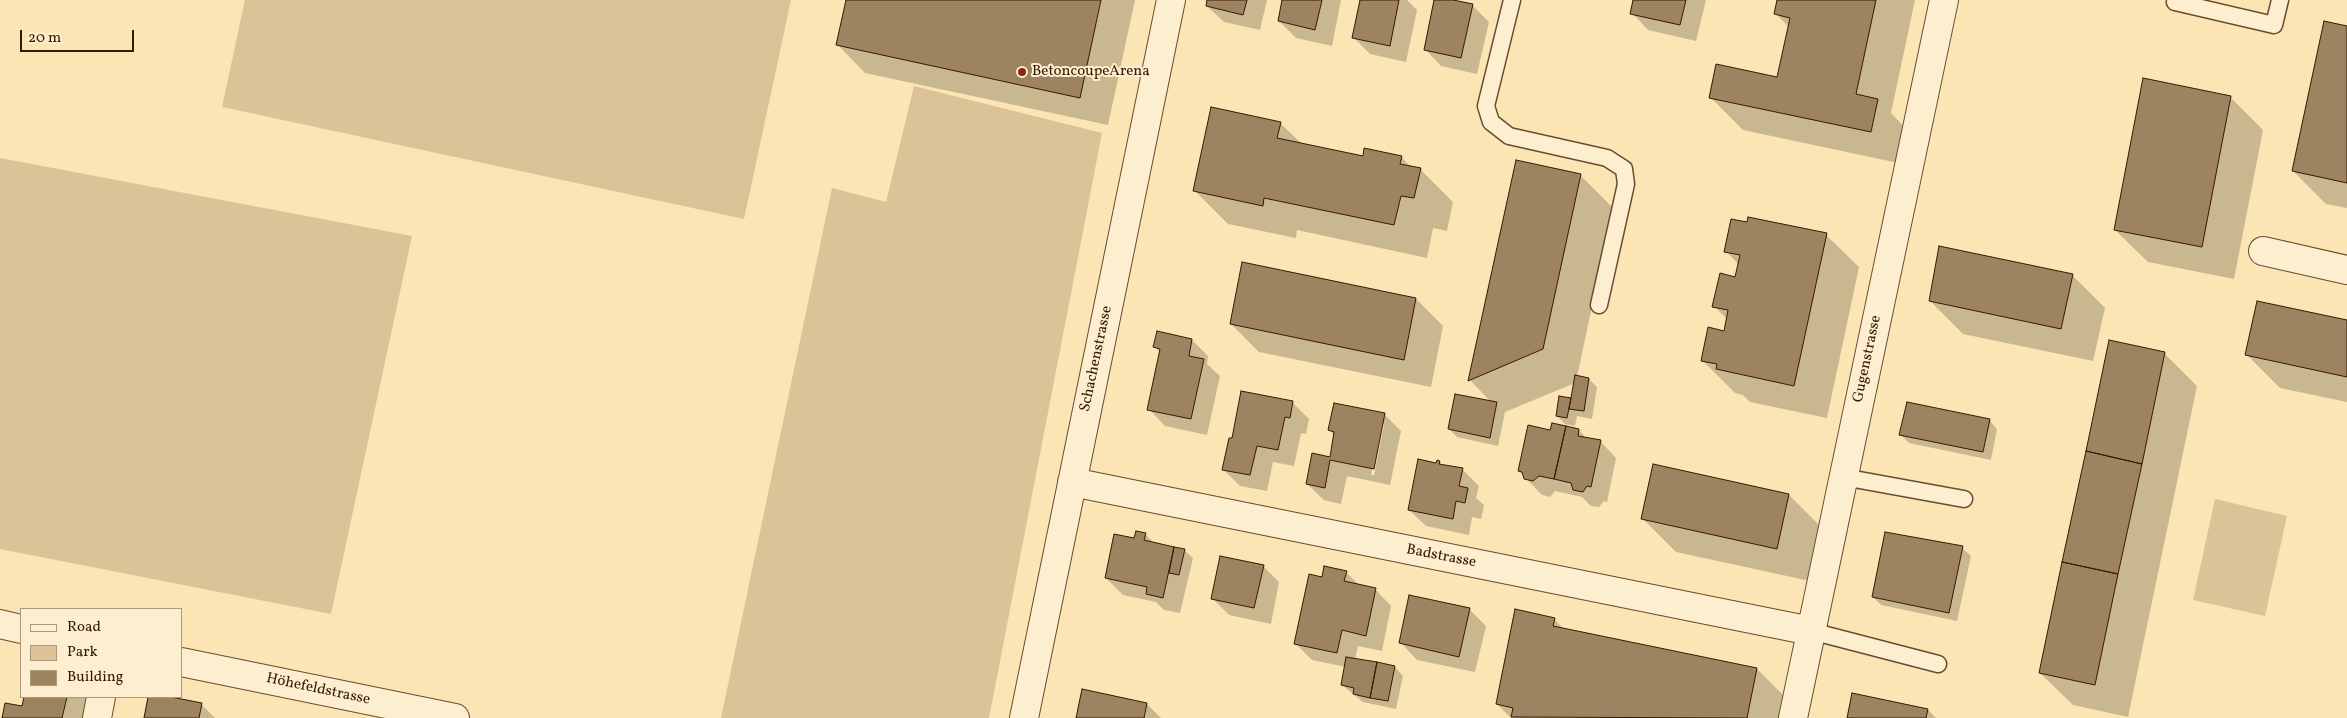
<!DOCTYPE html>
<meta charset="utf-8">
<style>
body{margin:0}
#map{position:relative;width:2347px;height:718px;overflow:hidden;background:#fce5b5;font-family:Vollkorn,serif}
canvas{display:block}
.legend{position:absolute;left:20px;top:608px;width:162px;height:90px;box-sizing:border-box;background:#fdeecf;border:1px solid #ae987d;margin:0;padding:6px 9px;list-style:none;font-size:15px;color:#371803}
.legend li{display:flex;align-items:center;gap:10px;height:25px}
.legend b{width:25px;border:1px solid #ae987d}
.scale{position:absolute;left:20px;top:30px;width:114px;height:22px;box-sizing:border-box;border:2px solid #371803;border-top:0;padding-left:6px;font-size:15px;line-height:18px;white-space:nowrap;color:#371803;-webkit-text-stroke:4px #fdeecf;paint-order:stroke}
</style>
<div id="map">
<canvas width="2347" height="718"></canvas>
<ul class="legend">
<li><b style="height:6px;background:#fdeecf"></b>Road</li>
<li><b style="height:14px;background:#dbc297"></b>Park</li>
<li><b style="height:14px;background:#9d8360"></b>Building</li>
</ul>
<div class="scale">20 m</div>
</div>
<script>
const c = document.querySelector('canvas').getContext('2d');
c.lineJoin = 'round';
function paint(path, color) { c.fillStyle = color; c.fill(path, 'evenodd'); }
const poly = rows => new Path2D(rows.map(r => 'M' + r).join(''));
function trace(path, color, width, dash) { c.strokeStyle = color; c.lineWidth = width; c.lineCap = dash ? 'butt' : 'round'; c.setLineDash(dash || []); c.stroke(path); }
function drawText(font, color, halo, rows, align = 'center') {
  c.font = font + ' Vollkorn,serif'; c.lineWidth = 4; c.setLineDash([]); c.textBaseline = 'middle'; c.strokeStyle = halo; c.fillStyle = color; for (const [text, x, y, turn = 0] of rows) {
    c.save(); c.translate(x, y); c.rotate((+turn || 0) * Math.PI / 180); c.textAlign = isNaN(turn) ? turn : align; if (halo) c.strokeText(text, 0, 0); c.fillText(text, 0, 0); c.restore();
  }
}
const green = poly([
 [245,0,791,0,744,219,222,107],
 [914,86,1102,133,989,718,721,718,832,188,886,202],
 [0,158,412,236,331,614,0,549],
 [2215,499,2287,516,2265,616,2193,600]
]);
const shadow = poly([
 [847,0,1135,0,1108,125,865,73,838,45],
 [1209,0,1267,0,1260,30,1224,22,1207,6],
 [1284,0,1341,0,1332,46,1296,38,1279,21],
 [1361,0,1407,0,1417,10,1406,62,1370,54,1353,37],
 [1435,0,1472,5,1489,22,1477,74,1441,66,1425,49],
 [1635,0,1706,0,1696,41,1648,30,1632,13],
 [1779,0,1915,0,1891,113,1910,133,1903,164,1743,130,1710,97,1778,79,1789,27,1776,14],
 [2347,28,2347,208,2326,204,2293,171],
 [2230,97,2263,130,2234,279,2148,262,2115,230],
 [1280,123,1302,144,1364,157,1401,157,1411,167,1420,169,1453,202,1447,231,1433,228,1427,258,1297,230,1296,238,1228,224,1195,191],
 [1580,175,1613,208,1577,377,1589,379,1597,387,1592,419,1577,416,1575,426,1565,424,1557,416,1560,398,1572,400,1575,383,1505,412,1498,446,1457,437,1449,429,1492,403,1470,380],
 [1826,235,1859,267,1827,418,1750,402,1743,395,1735,393,1702,360,1725,332,1728,320,1714,306,1736,278,1739,265,1726,251],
 [2072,275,2105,308,2093,361,1963,334,1930,301],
 [1416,299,1443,326,1431,387,1259,352,1231,324],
 [2347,322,2347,402,2280,388,2247,355],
 [1192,340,1208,356,1207,364,1220,376,1207,435,1165,426,1149,409,1161,353,1155,347],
 [2164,353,2197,386,2128,717,2073,705,2040,673],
 [1293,403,1309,419,1306,434,1301,433,1294,466,1273,462,1267,491,1240,486,1223,469,1233,440],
 [1384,414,1401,431,1390,485,1347,476,1341,504,1324,500,1307,484,1331,459,1335,436,1330,430],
 [1381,425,1384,425,1374,475,1371,475],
 [1989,420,1997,429,1991,460,1909,443,1901,435],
 [1579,430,1587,439,1600,441,1616,458,1607,502,1604,501,1599,507,1591,506,1582,497,1555,491,1550,497,1542,495,1519,471,1551,431],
 [1439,462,1443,466,1462,469,1479,486,1476,498,1484,505,1481,519,1472,517,1469,535,1426,526,1409,510],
 [1789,495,1822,528,1810,581,1676,552,1643,519],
 [1145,534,1155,544,1184,550,1193,558,1180,613,1164,610,1156,602,1123,595,1106,578,1135,540],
 [1962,548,1971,556,1957,621,1881,605,1873,597],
 [1263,566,1279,582,1271,624,1229,615,1213,599],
 [1346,572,1360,586,1375,589,1391,606,1382,651,1358,646,1355,660,1395,667,1403,676,1396,709,1363,702,1342,685,1346,667,1312,660,1296,644,1323,578],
 [1469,609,1486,626,1475,672,1417,660,1401,643],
 [1554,619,1565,630,1757,669,1785,697,1780,718,1511,718,1497,704],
 [1083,691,1147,704,1161,718,1078,718],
 [25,697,86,697,82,718,3,718,23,707],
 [150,697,164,697,201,704,215,718,145,718],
 [1928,710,1936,718,1848,718]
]);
const building = poly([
 [846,0,1101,0,1080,98,836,45,846,0],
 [1207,0,1247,0,1243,15,1206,6,1207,0],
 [1282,0,1322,0,1315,30,1278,21,1282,0],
 [1360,0,1399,0,1390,46,1352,38,1360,0],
 [1434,0,1453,0,1473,4,1461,58,1424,50,1434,0],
 [1633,0,1686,0,1680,25,1630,14,1633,0],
 [1777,0,1876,0,1856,94,1878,99,1871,132,1709,98,1716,64,1777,77,1790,18,1774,14,1777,0],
 [2324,21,2347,26,2347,183,2292,171,2324,21],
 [2143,78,2231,96,2202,247,2114,230,2143,78],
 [1211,107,1281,122,1277,138,1363,156,1364,148,1402,156,1400,164,1421,168,1414,198,1401,196,1394,225,1264,198,1263,206,1193,191,1211,107],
 [1516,160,1581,174,1543,349,1468,381,1516,160],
 [1748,217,1827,233,1794,386,1716,369,1717,364,1701,361,1708,327,1724,331,1728,310,1712,307,1720,273,1735,277,1740,255,1724,252,1731,219,1747,222,1748,217],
 [1939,246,2073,274,2061,329,1929,301,1939,246],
 [1242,262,1416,298,1404,360,1230,324,1242,262],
 [2257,301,2347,320,2347,377,2245,355,2257,301],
 [1157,331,1192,339,1189,356,1204,359,1191,419,1147,410,1160,349,1153,347,1157,331],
 [2109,340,2165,352,2142,464,2086,451,2109,340],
 [1575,375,1589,378,1584,411,1569,409,1575,375],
 [1241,391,1293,401,1290,418,1285,417,1278,450,1257,446,1250,475,1222,470,1229,438,1232,438,1241,391],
 [1455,394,1497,402,1490,438,1448,429,1455,394],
 [1559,396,1571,398,1567,418,1556,416,1559,396],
 [1907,402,1990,419,1983,452,1899,435,1907,402],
 [1334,403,1385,413,1374,469,1330,460,1325,488,1306,484,1312,453,1330,457,1334,432,1328,430,1334,403],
 [1552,423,1566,426,1554,479,1539,476,1533,481,1524,479,1522,472,1518,471,1528,425,1550,430,1552,423],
 [1566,426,1579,429,1578,436,1601,440,1591,487,1587,486,1583,492,1573,490,1571,483,1554,479,1566,426],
 [2086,451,2142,464,2118,574,2062,562,2086,451],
 [1418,459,1436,463,1437,460,1440,461,1439,464,1463,468,1459,486,1468,488,1465,503,1456,501,1453,519,1408,510,1418,459],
 [1653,464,1789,494,1777,549,1641,519,1653,464],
 [1136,531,1146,533,1144,540,1174,547,1163,598,1146,594,1147,587,1105,578,1114,534,1134,538,1136,531],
 [1885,532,1963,546,1949,613,1872,597,1885,532],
 [1174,547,1185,549,1179,575,1169,573,1174,547],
 [1220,556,1264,565,1254,608,1211,599,1220,556],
 [2062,562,2118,574,2095,685,2039,673,2062,562],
 [1324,566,1347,571,1344,581,1376,588,1366,636,1342,630,1337,653,1294,644,1309,574,1322,577,1324,566],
 [1409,595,1470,608,1459,657,1399,643,1409,595],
 [1515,609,1555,618,1553,626,1757,668,1747,718,1511,717,1513,708,1496,704,1515,609],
 [1346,657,1377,662,1370,698,1353,694,1354,688,1341,685,1346,657],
 [1377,662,1395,666,1388,701,1370,698,1377,662],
 [1082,689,1147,703,1144,718,1076,718,1082,689],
 [1852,693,1928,709,1926,718,1847,718,1852,693],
 [24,697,67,697,62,718,2,718,5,703,22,706,24,697],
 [148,697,171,697,202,703,199,718,144,718,148,697]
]);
const lane = poly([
 [1512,0,1486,106,1491,122,1509,136,1607,158,1624,169,1626,184,1599,305],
 [2175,2,2274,25,2280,0],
 [1843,477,1964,499],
 [1811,631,1938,664]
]);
const street = poly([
 [2263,251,2347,270],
 [1072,482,1811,631],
 [0,624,21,629],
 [181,662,455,718],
 [97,718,101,697],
 [1024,718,1171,0],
 [1793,718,1944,0]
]);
const markers = [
 [1022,72,5,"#8f2418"]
];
const poiNames = [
 ["BetoncoupeArena",1032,72]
];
const streetNames = [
 ["Schachenstrasse",1097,359,-78],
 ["Gugenstrasse",1868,359,-78],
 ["Badstrasse",1441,557,11],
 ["Höhefeldstrasse",318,690,12]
];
paint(green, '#dbc297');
paint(shadow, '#0003');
paint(building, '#9d8360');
trace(building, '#371803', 1);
trace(lane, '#684b30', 19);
trace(street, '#684b30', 30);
trace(lane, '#fdeecf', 16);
trace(street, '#fdeecf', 28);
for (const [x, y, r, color] of markers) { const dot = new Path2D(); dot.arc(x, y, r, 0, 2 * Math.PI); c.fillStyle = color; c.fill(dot); trace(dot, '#fdeecf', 2); }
drawText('15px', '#371803', '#fdeecf', poiNames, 'left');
drawText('15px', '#371803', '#fdeecf', streetNames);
</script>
